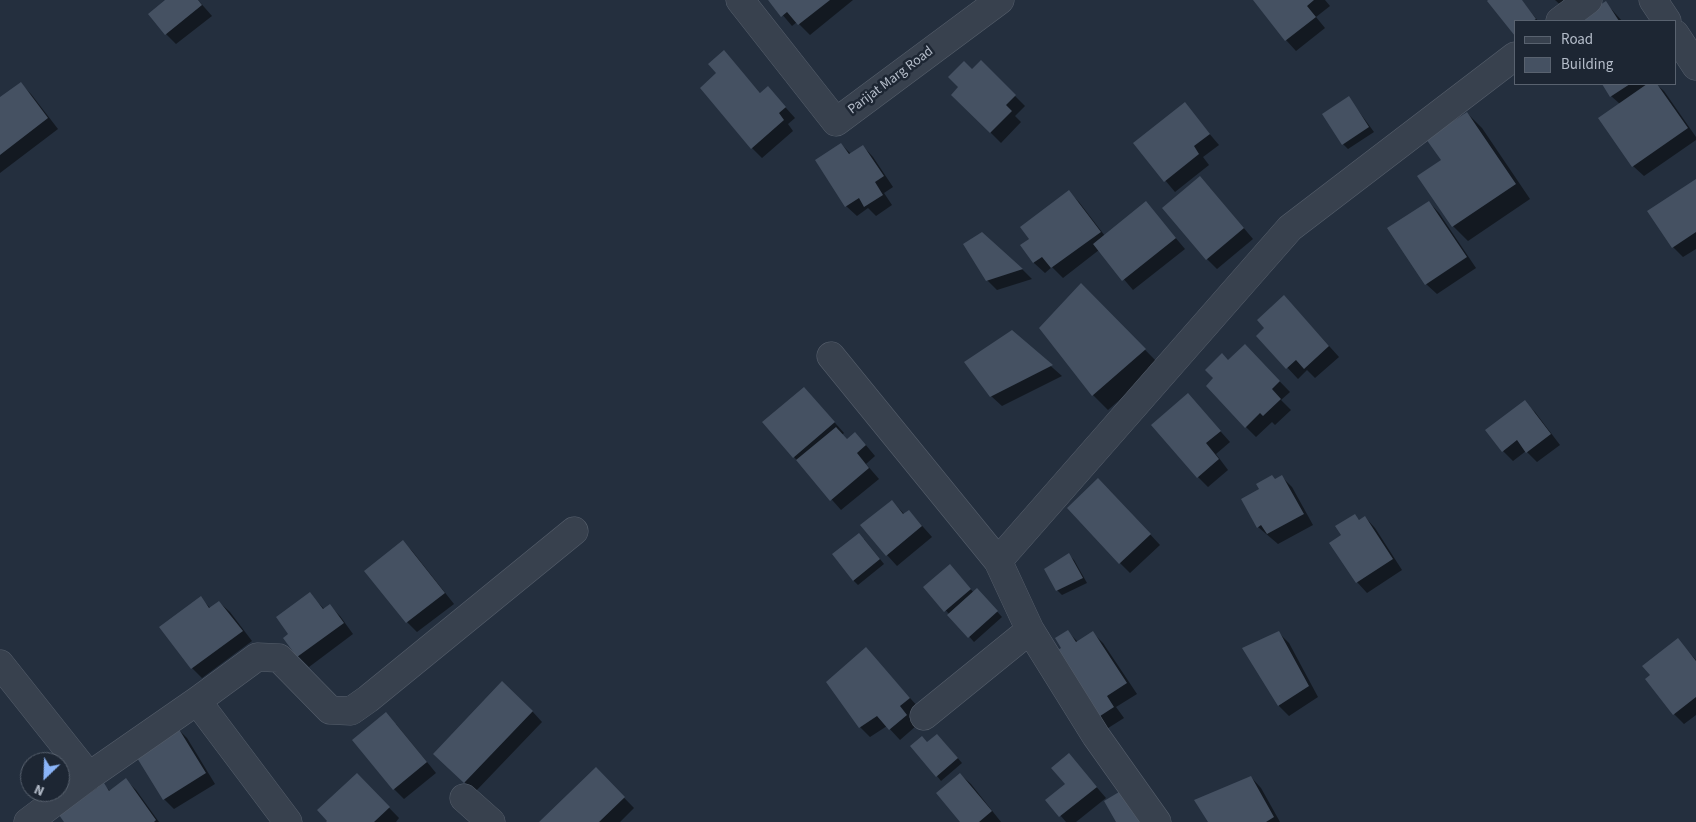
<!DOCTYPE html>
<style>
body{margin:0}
#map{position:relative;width:1696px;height:822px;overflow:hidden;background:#242f3e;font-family:"Source Sans 3",sans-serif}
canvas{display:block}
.legend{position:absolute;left:1514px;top:20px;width:162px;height:65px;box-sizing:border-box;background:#1d2633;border:1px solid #59626f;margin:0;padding:6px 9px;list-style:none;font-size:15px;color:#b4bcc9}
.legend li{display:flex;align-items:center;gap:10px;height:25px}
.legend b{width:25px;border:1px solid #59626f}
.north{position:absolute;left:20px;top:752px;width:50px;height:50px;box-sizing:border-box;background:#1d2633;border:1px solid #59626f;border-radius:50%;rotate:204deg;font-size:14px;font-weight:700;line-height:20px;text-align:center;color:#b4bcc9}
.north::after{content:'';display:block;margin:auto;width:18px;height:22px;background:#8ab4f8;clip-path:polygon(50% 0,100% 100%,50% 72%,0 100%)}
</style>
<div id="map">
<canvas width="1696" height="822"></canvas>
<ul class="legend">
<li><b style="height:6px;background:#38414e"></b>Road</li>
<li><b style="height:14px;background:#455162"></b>Building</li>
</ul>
<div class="north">N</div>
</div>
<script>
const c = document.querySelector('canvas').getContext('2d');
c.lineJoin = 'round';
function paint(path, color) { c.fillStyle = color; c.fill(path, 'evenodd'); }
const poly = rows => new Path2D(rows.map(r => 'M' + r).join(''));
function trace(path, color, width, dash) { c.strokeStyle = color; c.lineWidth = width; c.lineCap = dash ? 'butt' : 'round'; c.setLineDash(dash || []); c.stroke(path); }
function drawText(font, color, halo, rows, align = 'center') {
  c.font = font + ' "Source Sans 3",sans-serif'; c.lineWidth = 5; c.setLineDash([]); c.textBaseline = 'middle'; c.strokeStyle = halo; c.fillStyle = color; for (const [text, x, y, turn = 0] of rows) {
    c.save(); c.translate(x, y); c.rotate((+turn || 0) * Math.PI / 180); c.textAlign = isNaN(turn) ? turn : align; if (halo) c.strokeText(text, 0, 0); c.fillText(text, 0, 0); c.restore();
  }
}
const shadow = poly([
 [167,0,198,0,212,16,176,44,166,34],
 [770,0,853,0,810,35,797,22,792,26],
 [1255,0,1325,0,1330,6,1316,17,1325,28,1296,51,1286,40],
 [1490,0,1521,0,1538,21,1515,21],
 [1555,0,1584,0,1566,10],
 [1606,3,1622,21,1578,21],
 [724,52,761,94,768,88,795,118,788,124,793,131,762,158,752,148,718,73],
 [981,62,1025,106,1015,116,1021,122,1001,143,953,95],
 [20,83,31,94,58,129,0,173,0,99],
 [1603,84,1656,84,1664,91,1696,137,1696,140,1644,176,1633,166,1620,104,1611,96],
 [1349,98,1374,132,1348,149,1343,144],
 [1184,104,1219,145,1203,157,1209,165,1175,192,1134,143],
 [1467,113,1482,128,1530,199,1468,241,1453,226],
 [841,144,851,154,863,146,873,157,893,187,884,193,892,205,876,216,868,208,857,216,846,206],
 [1696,181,1696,249,1683,257,1673,247],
 [1210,188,1253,239,1217,269,1207,259],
 [1069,192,1079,202,1105,236,1146,203,1185,249,1133,290,1099,250,1063,278,1052,267,1045,273,1034,263,1022,245,1030,239],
 [1429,202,1439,213,1476,268,1437,294,1426,284,1389,229],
 [982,233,1022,269,1032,279,997,290,987,280],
 [1081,285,1160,365,1108,410,1093,395,1041,328],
 [1294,307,1339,357,1315,378,1307,370,1298,379,1258,336],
 [1012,332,1062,376,1002,406,991,396],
 [1255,356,1290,392,1281,400,1291,410,1275,425,1272,422,1256,437,1246,427,1228,362],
 [804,388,844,433,842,435,847,440,865,444,875,456,866,464,879,479,841,510,764,423],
 [1188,395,1230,442,1216,454,1228,470,1208,487,1198,477],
 [1524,402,1535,412,1560,445,1537,462,1526,451,1513,461,1503,451],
 [1282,477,1292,487,1313,525,1278,544,1258,527,1276,480],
 [1109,490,1160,545,1130,573,1120,563],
 [892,501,905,515,909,511,932,537,897,566,887,555],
 [1354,515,1360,521,1365,517,1375,528,1402,570,1367,593,1357,582,1342,536],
 [864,539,884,564,858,585,853,580],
 [403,541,413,552,454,604,417,632,407,622],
 [1069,555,1074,560,1087,583,1062,595,1057,590,1046,569],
 [955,571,974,593,982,595,1002,617,974,642,925,587],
 [310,594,325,610,330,606,340,616,353,634,309,667,298,656,285,638,290,634],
 [201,598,211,609,219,602,230,612,252,641,202,678,192,668],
 [1068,632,1078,642,1093,633,1103,643,1137,694,1116,707,1124,718,1105,730,1063,649],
 [1279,633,1289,643,1318,697,1289,716,1279,706,1244,649],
 [1678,640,1696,660,1696,715,1684,724,1674,714,1651,675],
 [866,649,919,708,909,717,916,726,900,740,887,726,870,737,860,727],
 [532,711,542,722,475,792,445,764],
 [396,724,436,773,404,799,394,789],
 [177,728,187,738,215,784,174,809,164,799],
 [942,740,962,763,941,781,937,776],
 [1069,755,1106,798,1076,822,1066,822,1047,800,1067,784],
 [596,769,634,808,620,822,541,822],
 [960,774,971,784,1001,822,961,822],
 [1251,777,1261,788,1280,822,1209,822],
 [126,780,136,790,159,822,66,822,104,785,110,791],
 [367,785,399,818,396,822,328,822]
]);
const building = poly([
 [165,0,198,0,202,5,165,35,148,14],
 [768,0,830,0,798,25,787,12,781,17],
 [1253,0,1314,0,1307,6,1316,17,1285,41],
 [1488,0,1522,0,1536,19,1533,21,1515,21,1515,36,1487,1],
 [1606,1,1619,21,1575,21],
 [724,50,760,93,768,86,786,107,779,113,784,120,751,149,700,88,716,73,708,64],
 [981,60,1016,95,1006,105,1012,111,990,133,951,95,958,87,948,77,964,61,972,69],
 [21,82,48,118,0,155,0,97],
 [1602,84,1630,84,1610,97],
 [1647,84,1657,84,1688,128,1632,167,1598,118],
 [1349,96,1369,127,1342,145,1322,114],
 [1185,102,1210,134,1194,146,1199,154,1164,182,1133,143],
 [1467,112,1516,184,1452,227,1417,176,1441,160,1426,139],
 [841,143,849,154,863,145,884,176,875,182,883,195,864,207,859,198,845,207,815,160],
 [1200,176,1244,228,1206,260,1162,208],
 [1696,179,1696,232,1672,248,1647,211],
 [1069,190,1101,232,1051,268,1042,257,1033,263,1020,245,1029,239,1020,227],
 [1146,201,1176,238,1122,281,1093,244],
 [1429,201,1467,257,1425,285,1387,228],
 [982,232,1023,269,986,281,963,244],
 [1081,283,1146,349,1092,396,1039,328],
 [1284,295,1329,346,1304,369,1296,360,1286,369,1256,336,1264,328,1257,320],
 [1012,330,1053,365,990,397,964,362],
 [1245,344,1280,381,1272,389,1281,399,1263,416,1260,413,1245,428,1206,386,1213,378,1205,370,1222,353,1228,360],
 [804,387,835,422,793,458,762,422],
 [1188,393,1221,431,1206,443,1219,459,1197,478,1151,425],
 [1525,400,1551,434,1526,453,1517,440,1502,452,1485,430],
 [836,427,847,439,855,432,866,445,857,453,869,468,830,501,796,460],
 [1272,475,1275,479,1282,475,1304,514,1267,534,1261,525,1257,528,1241,499,1259,489,1256,484],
 [1098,478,1151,534,1119,564,1067,508],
 [892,500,903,514,909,510,922,526,886,556,860,525],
 [1355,514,1359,520,1365,516,1393,559,1356,583,1329,543,1341,535,1335,526],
 [859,533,880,559,853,581,832,554],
 [403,540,445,593,406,623,364,571],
 [1069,553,1083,578,1056,591,1044,569],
 [950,564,971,589,944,612,923,587],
 [977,588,998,611,968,638,947,615],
 [310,592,323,609,330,604,344,623,297,657,283,638,288,634,276,617],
 [201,596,209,608,219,601,243,631,191,669,159,627],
 [1068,630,1076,642,1093,631,1127,683,1107,696,1114,707,1094,720,1050,655,1061,648,1055,638],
 [1279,631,1309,686,1278,706,1242,648],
 [1678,638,1696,661,1696,697,1673,715,1645,679,1650,675,1642,666],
 [866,647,910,698,900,706,907,715,889,730,877,716,859,728,826,682],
 [502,681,533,711,464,783,433,754],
 [386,712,427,762,393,790,352,740],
 [177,726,206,773,163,800,134,753],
 [937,734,958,758,936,777,910,746,922,736,927,742],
 [1069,753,1097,787,1059,817,1045,800,1065,784,1051,768],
 [596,767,625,797,599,822,539,822],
 [357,773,390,807,374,822,326,822,327,821,317,810],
 [960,773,992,811,979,822,960,822,936,793],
 [1251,776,1274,817,1266,822,1208,822,1194,800],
 [126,778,156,820,154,822,64,822,59,815,104,783,109,791],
 [1124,789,1144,822,1116,822,1104,801]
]);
const minor = poly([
 [740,0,836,122,1000,0],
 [1653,0,1667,21],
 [1560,21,1588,0],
 [1675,34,1696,66],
 [831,356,998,561],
 [1030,630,1096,736,1157,822],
 [0,664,89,776],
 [197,701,257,657,279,658,330,710,351,711,368,699,574,531],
 [924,716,1030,630,998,561,1290,228,1515,56],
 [464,798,491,822],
 [28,822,89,776,197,701,288,822]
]);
const streetNames = [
 ["Parijat Marg Road",891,81,-37]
];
paint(shadow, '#0007');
paint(building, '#455162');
trace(minor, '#565f6c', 29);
trace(minor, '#38414e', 28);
drawText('14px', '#b4bcc9', '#1d2633', streetNames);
</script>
